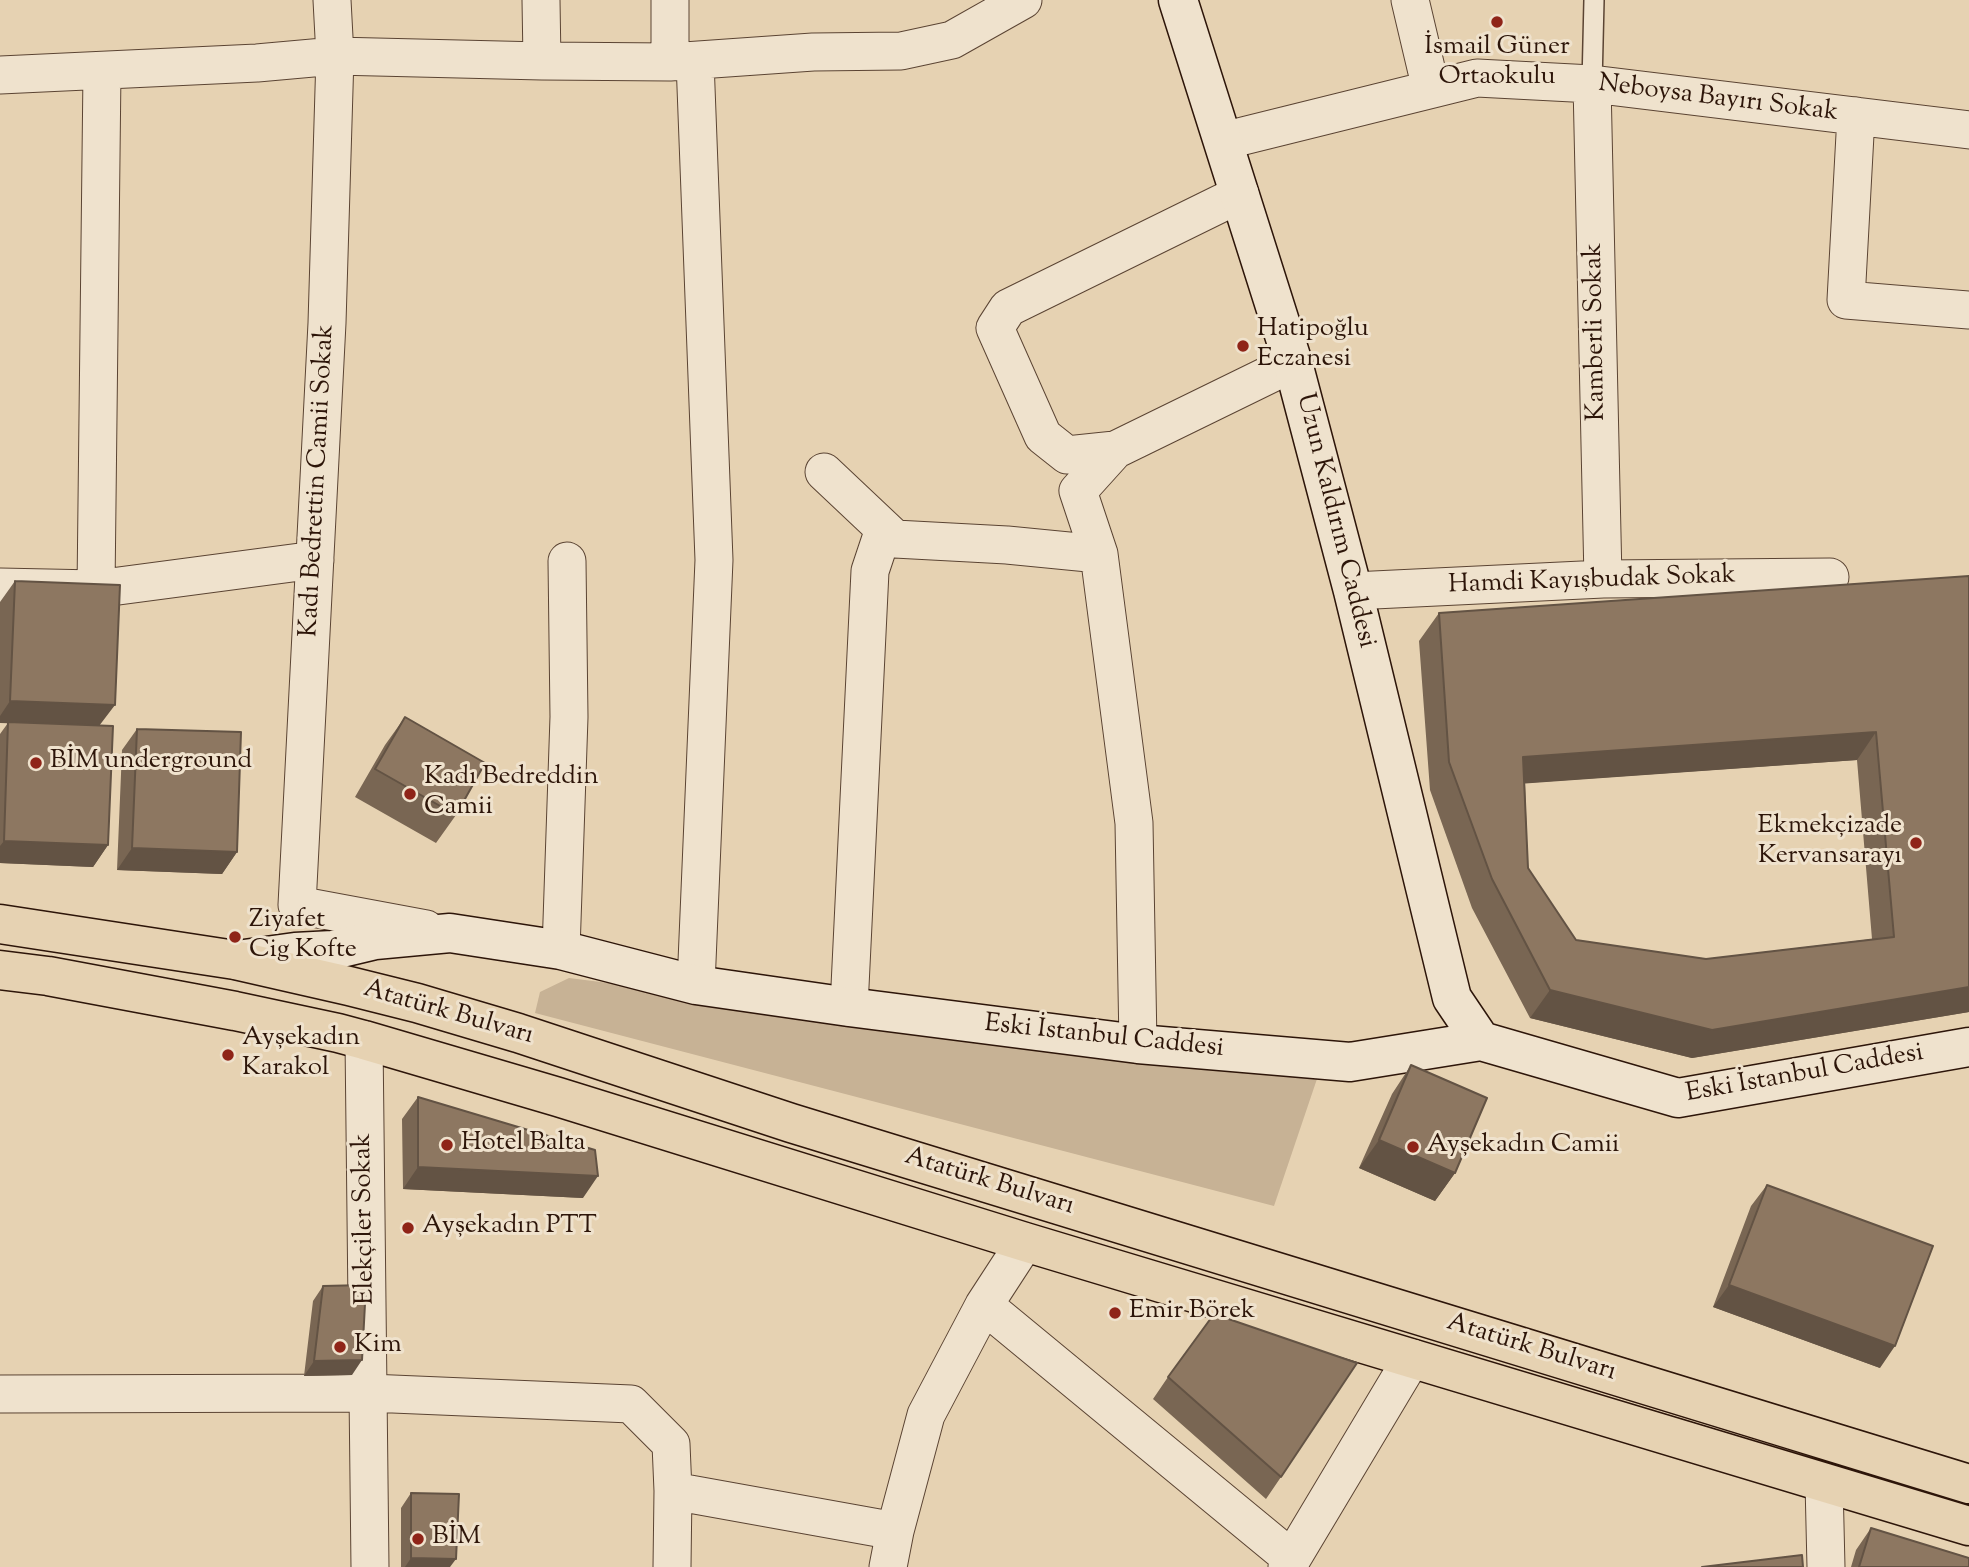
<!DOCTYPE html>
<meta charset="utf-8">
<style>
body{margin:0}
canvas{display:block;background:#e6d2b2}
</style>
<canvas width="1969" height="1567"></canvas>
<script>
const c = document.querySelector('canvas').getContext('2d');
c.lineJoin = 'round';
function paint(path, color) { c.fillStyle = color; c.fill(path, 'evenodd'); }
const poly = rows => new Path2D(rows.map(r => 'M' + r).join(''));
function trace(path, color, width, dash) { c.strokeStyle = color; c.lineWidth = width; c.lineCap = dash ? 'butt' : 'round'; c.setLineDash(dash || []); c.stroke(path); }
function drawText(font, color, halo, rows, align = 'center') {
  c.font = font + ' "Sorts Mill Goudy",serif'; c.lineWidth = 6; c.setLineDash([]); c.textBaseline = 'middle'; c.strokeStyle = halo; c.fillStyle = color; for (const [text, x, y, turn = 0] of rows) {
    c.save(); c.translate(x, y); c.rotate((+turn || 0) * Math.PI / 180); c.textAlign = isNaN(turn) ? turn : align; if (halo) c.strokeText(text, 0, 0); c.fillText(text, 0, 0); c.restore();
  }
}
const green = poly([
 [569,978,1319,1073,1274,1206,535,1013,540,992]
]);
const service = poly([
 [1592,84,1594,0]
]);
const minor = poly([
 [332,0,335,56,327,323,297,905,426,929],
 [541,0,542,61],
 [670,0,670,62],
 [1410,0,1431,89],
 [695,61,714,560,696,985],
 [0,75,257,63,335,56,542,61,670,62,813,52,901,51,952,40,1023,0],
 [1592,84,1603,579],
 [1856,116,1846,300,1969,310],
 [1223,141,1477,78,1592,84,1969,130],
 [1115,450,1067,455,1043,436,995,328,1008,308,1240,194],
 [824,472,895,539,1007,545,1099,554],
 [0,587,96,589,315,560],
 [96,589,102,71],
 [1353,591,1603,579,1830,577],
 [561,950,569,717,567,561],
 [849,1007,870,571,884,529],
 [364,1040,370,1567],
 [1138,1044,1134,823,1099,554,1078,491,1115,450,1293,363],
 [984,1305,1292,1559],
 [0,1394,369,1393,631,1404,671,1444,673,1491],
 [1824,1483,1826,1567],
 [672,1567,673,1491,895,1531],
 [888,1567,895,1531,926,1415,984,1305,1025,1242],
 [1287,1567,1412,1358]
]);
const secondary = poly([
 [1178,0,1293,363,1353,591,1452,998,1481,1041],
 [237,960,295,952,333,950,375,940,450,933,561,950,696,985,849,1007,1138,1044,1350,1062,1481,1041,1678,1098,1969,1047]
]);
const primary = poly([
 [0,924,235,960,349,986,417,1003,518,1033,791,1123,1969,1484],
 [0,970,48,976,235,1011,338,1033,364,1040,558,1097,1025,1242,1969,1526]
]);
const wall = poly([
 [1969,576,1969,1012,1692,1058,1530,1018,1472,908,1430,790,1419,641,1439,613],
 [1857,760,1872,939,1706,959,1576,940,1528,868,1525,783],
 [15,581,100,725,108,845,93,867,0,863,0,734,8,723,0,723,0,602],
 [405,717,456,815,436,843,355,797,385,745],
 [137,729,237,852,222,874,117,870,122,750],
 [1411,1065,1455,1173,1435,1201,1359,1168,1392,1094],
 [418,1097,583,1198,403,1189,402,1119],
 [1767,1185,1880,1368,1713,1307,1751,1206],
 [323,1286,352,1375,304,1376,313,1301],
 [1168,1377,1281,1477,1266,1499,1153,1399],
 [411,1493,450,1567,401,1567,401,1508],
 [1871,1528,1969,1567,1851,1567,1856,1550]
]);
const shadedWall = poly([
 [10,701,115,705,99,726,0,723,0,716],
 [1876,732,1857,760,1504,785,1523,757],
 [4,841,108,845,93,867,0,863,0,846],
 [132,848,237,852,222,874,117,870],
 [1969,987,1969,1012,1692,1058,1530,1018,1550,990],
 [1379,1140,1455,1173,1435,1201,1359,1168],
 [418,1167,598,1176,583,1198,403,1189],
 [1729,1285,1895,1346,1880,1368,1713,1307],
 [362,1360,352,1375,304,1376,314,1361],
 [411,1558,456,1559,450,1567,405,1567]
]);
const building = poly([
 [1969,576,1969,987,1712,1030,1550,990,1492,879,1449,762,1439,613,1969,576],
 [1876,732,1894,937,1706,959,1576,940,1528,868,1523,757,1876,732],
 [15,581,120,585,115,705,10,701,15,581],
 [405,717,485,763,456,815,375,769,405,717],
 [8,722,113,726,108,845,4,841,8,722],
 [137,729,241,732,237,852,132,848,137,729],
 [1411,1065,1487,1098,1455,1173,1379,1140,1411,1065],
 [418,1097,595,1150,598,1176,418,1167,418,1097],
 [1767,1185,1933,1246,1895,1346,1729,1285,1767,1185],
 [366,1285,362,1360,314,1361,323,1286,366,1285],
 [1214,1314,1357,1363,1281,1477,1168,1377,1214,1314],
 [411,1493,459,1494,456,1559,411,1558,411,1493],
 [1871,1528,1969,1558,1969,1567,1859,1567,1871,1528],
 [1802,1555,1803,1567,1702,1567,1802,1555]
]);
const markers = [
 [1497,22,7,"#8f2418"],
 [1243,346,7,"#8f2418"],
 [36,763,7,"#8f2418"],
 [410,794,7,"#8f2418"],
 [1916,843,7,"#8f2418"],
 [235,937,7,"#8f2418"],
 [228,1055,7,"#8f2418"],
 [447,1145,7,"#8f2418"],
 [1413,1147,7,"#8f2418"],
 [408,1228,7,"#8f2418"],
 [1115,1313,7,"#8f2418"],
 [340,1347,7,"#8f2418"],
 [418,1539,7,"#8f2418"]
];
const poiNames = [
 ["İsmail Güner",1497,49,"center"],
 ["Ortaokulu",1497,79,"center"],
 ["Hatipoğlu",1257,331],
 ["Eczanesi",1257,361],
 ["BİM underground",50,763],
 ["Kadı Bedreddin",424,779],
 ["Camii",424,809],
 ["Ekmekçizade",1902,828,"right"],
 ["Kervansarayı",1902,858,"right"],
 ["Ziyafet",249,922],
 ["Cig Kofte",249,952],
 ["Ayşekadın",242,1040],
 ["Karakol",242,1070],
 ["Hotel Balta",461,1145],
 ["Ayşekadın Camii",1427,1147],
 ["Ayşekadın PTT",422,1228],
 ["Emir Börek",1129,1313],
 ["Kim",354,1347],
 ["BİM",432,1539]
];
const streetNames = [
 ["Neboysa Bayırı Sokak",1718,100,7],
 ["Kamberli Sokak",1597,332,-91],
 ["Kadı Bedrettin Camii Sokak",319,481,-87],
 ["Uzun Kaldırım Caddesi",1334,521,76],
 ["Hamdi Kayışbudak Sokak",1592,582,-2],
 ["Atatürk Bulvarı",448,1014,16],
 ["Eski İstanbul Caddesi",1104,1038,6],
 ["Eski İstanbul Caddesi",1805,1075,-10],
 ["Atatürk Bulvarı",989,1183,17],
 ["Elekçiler Sokak",366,1219,-91],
 ["Atatürk Bulvarı",1531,1349,17]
];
paint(green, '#c7b295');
trace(service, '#5b4433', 22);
trace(minor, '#5b4433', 39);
trace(secondary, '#2d1509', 41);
trace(primary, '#2d1509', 41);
trace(service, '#efe2cd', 19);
trace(minor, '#efe2cd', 37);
trace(secondary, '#efe2cd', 38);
trace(primary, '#e6d2b2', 38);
paint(wall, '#796653');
paint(shadedWall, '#635344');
paint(building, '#8d7761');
trace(building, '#635344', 2);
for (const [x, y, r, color] of markers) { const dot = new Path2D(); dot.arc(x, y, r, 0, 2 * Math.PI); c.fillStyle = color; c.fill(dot); trace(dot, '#efe2cd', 2.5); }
drawText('26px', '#2d1509', '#efe2cd', poiNames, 'left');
drawText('26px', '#2d1509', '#efe2cd', streetNames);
</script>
